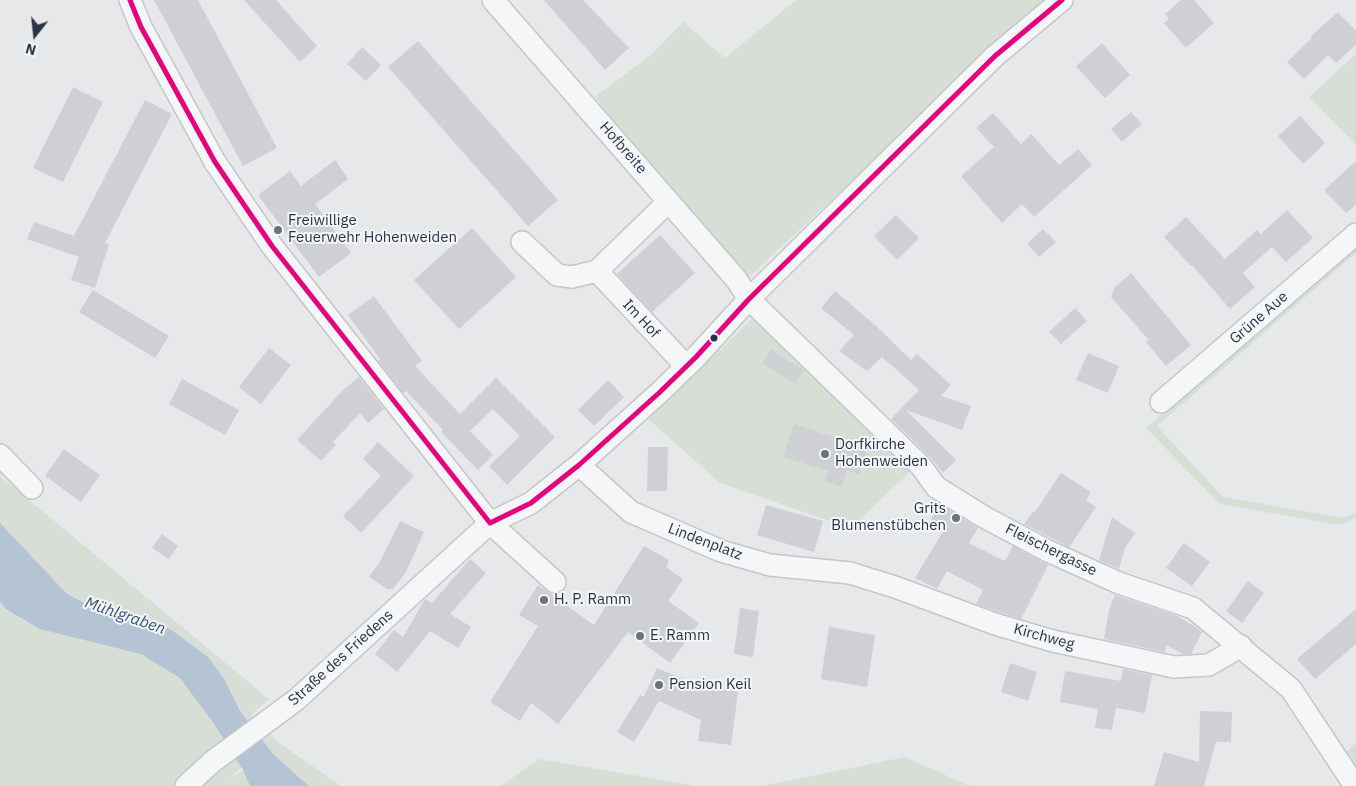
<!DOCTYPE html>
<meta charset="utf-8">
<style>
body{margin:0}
#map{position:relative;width:1356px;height:786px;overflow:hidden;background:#e6e8ea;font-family:"IBM Plex Sans",sans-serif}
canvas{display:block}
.north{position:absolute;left:10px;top:10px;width:50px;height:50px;-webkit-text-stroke:4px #f4f6f9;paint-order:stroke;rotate:196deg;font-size:14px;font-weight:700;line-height:20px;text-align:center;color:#2b3445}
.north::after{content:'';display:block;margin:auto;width:18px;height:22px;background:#2b3445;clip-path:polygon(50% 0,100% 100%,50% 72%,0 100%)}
</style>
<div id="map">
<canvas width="1356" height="786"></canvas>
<div class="north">N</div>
</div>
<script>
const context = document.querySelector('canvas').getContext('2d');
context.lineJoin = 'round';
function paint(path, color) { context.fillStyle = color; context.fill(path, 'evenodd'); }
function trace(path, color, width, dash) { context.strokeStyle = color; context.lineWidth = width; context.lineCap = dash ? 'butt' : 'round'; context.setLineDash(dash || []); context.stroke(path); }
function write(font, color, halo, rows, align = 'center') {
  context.font = font + ' "IBM Plex Sans",sans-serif'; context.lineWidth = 4; context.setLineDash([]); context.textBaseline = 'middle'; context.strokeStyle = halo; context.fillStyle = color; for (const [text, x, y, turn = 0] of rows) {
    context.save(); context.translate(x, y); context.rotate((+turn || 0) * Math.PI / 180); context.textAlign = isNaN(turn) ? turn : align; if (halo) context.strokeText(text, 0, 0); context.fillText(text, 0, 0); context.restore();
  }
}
paint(new Path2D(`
 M796 0H1050L996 46 747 279 627 139 595 97 651 55 683 22 725 58Z
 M1356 54V145L1309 97Z
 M1356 245V253L1157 426 1223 497 1343 518 1356 513V518L1340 525 1220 504 1146 428Z
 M757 314 910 472 850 528 720 483 648 419Z
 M0 476 269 699 250 716 275 740 341 786H309L273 754 267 747 225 782 243 770 250 786H0Z
 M1356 743V779L1346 752Z
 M905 757 970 786H762Z
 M539 759 697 786H501Z`), '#d6ded6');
paint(new Path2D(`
 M0 523 66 593 95 609 170 629 208 657 224 679 240 711 273 754 309 786H250L243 770 215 725 180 678 141 654 40 629 6 609 0 602Z`), '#b4c4d5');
paint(new Path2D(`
 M154 0H198L277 148 243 166Z
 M244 0H276L317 46 300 62Z
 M544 0H583L629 48 605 70Z
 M1181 0H1194L1214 23 1186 48 1164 23 1169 19 1165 14Z
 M1338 12 1356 31V45L1336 63 1328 55 1304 79 1287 62 1312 38 1311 36Z
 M418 41 558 200 528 226 388 67Z
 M1102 43 1130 75 1105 98 1076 66Z
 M362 47 381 65 366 81 347 64Z
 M73 87 103 102 63 182 33 168Z
 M145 100 172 114 105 243 109 244 95 288 71 280 79 257 27 239 34 222 74 236Z
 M1131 112 1142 124 1122 142 1111 129Z
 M993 113 1021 144 1031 134 1059 165 1078 149 1092 165 1034 217 1022 204 1002 223 961 176 994 147 976 128Z
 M1300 116 1325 143 1303 164 1278 136Z
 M335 160 348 179 315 204 351 253 319 277 258 195 290 171 301 186Z
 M1356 161V205L1346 213 1324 190Z
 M1287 210 1313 238 1286 262 1272 247 1243 273 1255 287 1230 309 1192 265 1191 266 1164 237 1186 217 1225 259 1257 230 1261 234Z
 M896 215 919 238 897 260 874 236Z
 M472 228 516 277 459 329 414 280Z
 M1043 229 1056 242 1039 257 1027 244Z
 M660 235 695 273 652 312 617 274Z
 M1131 273 1191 345 1166 366 1146 342 1149 340 1111 297 1115 287Z
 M93 290 169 336 155 358 79 312Z
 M835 291 875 325 911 360 917 354 951 385 941 396 971 406 962 430 906 410 956 460 943 473 930 457 891 419 919 390 882 357 867 371 839 351 854 335 821 308Z
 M374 296 422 361 415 366 460 414 496 378 555 437 507 485 489 466 520 436 493 409 470 431 493 455 478 470 441 432 443 430 406 391 403 393 378 361 380 359 348 315Z
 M1075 308 1087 321 1061 344 1049 332Z
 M269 348 291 365 261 404 239 387Z
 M771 350 804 370 795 384 762 363Z
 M1088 353 1119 366 1108 393 1076 380Z
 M359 377 384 409 368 423 360 413 333 442 336 445 321 461 297 440 344 389Z
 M182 379 239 410 225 435 169 404Z
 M608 380 624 397 594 426 578 410Z
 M794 424 843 440 842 444 866 452 859 474 847 470 842 487 825 481 828 471 783 457Z
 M378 442 414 476 361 533 343 516 381 476 363 459Z
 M648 447H668L667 491H647Z
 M64 449 100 475 81 502 45 476Z
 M1061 473 1091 492 1086 500 1096 507 1069 547 1024 524 1034 511 1035 512Z
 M940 504 978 528 969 543 1005 561 1013 546 1048 565 1021 619 976 604 983 590 947 571 937 589 915 578 945 528 931 519Z
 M766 505 823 521 814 552 757 535Z
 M1112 517 1135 533 1125 548 1119 569 1099 560Z
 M400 521 424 532 406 572 393 589H387L369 577 381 560Z
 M162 534 178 546 169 559 152 548Z
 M1184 543 1210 562 1192 586 1166 568Z
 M644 546 669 560 666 567 683 579 668 601 699 623 670 663 628 632 558 724 531 703 520 721 490 702 538 626 519 615 538 585 594 625Z
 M470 559 486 573 450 614 471 627 458 648 430 631 397 672 375 654 394 630 403 637 425 599 432 603Z
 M1248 581 1264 593 1242 623 1226 611Z
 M1115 595 1175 615 1193 625 1202 632 1191 654H1183L1166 645 1165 652 1104 639 1109 610Z
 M740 608 759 611 753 657 734 654Z
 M1356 609V644L1315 679 1297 659Z
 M829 627 875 635 867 687 821 679Z
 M1010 663 1037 672 1028 701 1001 692Z
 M657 668 699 686 738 692 731 745 698 741 701 720 659 701 634 742 617 732 640 695 644 697Z
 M1123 669 1152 675 1145 713 1116 708 1112 730 1095 728 1098 709 1060 702 1065 671 1121 681Z
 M1200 711 1232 712 1231 742H1216L1204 786H1154L1164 752 1199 762Z`), '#ced0d3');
const minor = new Path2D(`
 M130 0 141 27 215 162 272 246 490 523 555 582
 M493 0 736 279 749 299 921 466 936 487 984 517 1048 551 1119 583 1193 608 1291 689 1355 786
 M522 242 557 275 572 277 597 271 668 202
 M597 271 686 366
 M1161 402 1356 234
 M0 455 32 488
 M579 465 631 512 721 551 770 565 850 573 895 587 995 624 1053 641 1174 667 1209 665 1241 646
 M186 786 212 762 296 700 490 523 531 503 579 465 660 392 696 357 749 299 995 56 1062 0`);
trace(minor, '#c4c6c8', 24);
trace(minor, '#f5f6f7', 21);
trace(new Path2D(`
 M130 0 141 27 215 162 272 246 490 523
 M490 523 531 503 579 465 660 392 696 357 749 299 995 56 1062 0`), '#e5007d', 5);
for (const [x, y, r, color] of [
 [278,230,5,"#6c737f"],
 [714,338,4.5,"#2b3445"],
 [825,454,5,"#6c737f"],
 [956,518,5,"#6c737f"],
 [544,600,5,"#6c737f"],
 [640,636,5,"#6c737f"],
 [659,685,5,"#6c737f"]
]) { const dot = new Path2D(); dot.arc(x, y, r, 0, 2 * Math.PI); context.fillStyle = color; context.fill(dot); trace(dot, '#f4f6f9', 2); }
write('15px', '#2b3445', '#f4f6f9', [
 ["Hofbreite",623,148,49],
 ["Grüne Aue",1259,318,-41],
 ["Im Hof",641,319,47],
 ["Lindenplatz",705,542,21],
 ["Fleischergasse",1051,550,26],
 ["Kirchweg",1044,637,15],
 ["Straße des Friedens",341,658,-42]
]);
write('15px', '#2b3445', '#f4f6f9', [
 ["Freiwillige",288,221],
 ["Feuerwehr Hohenweiden",288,238],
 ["Dorfkirche",835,445],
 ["Hohenweiden",835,462],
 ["Grits",946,509,"right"],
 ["Blumenstübchen",946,526,"right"],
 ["H. P. Ramm",554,600],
 ["E. Ramm",650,636],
 ["Pension Keil",669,685]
], 'left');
write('italic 16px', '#34527a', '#f4f6f9', [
 ["Mühlgraben",125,616,19]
]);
</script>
